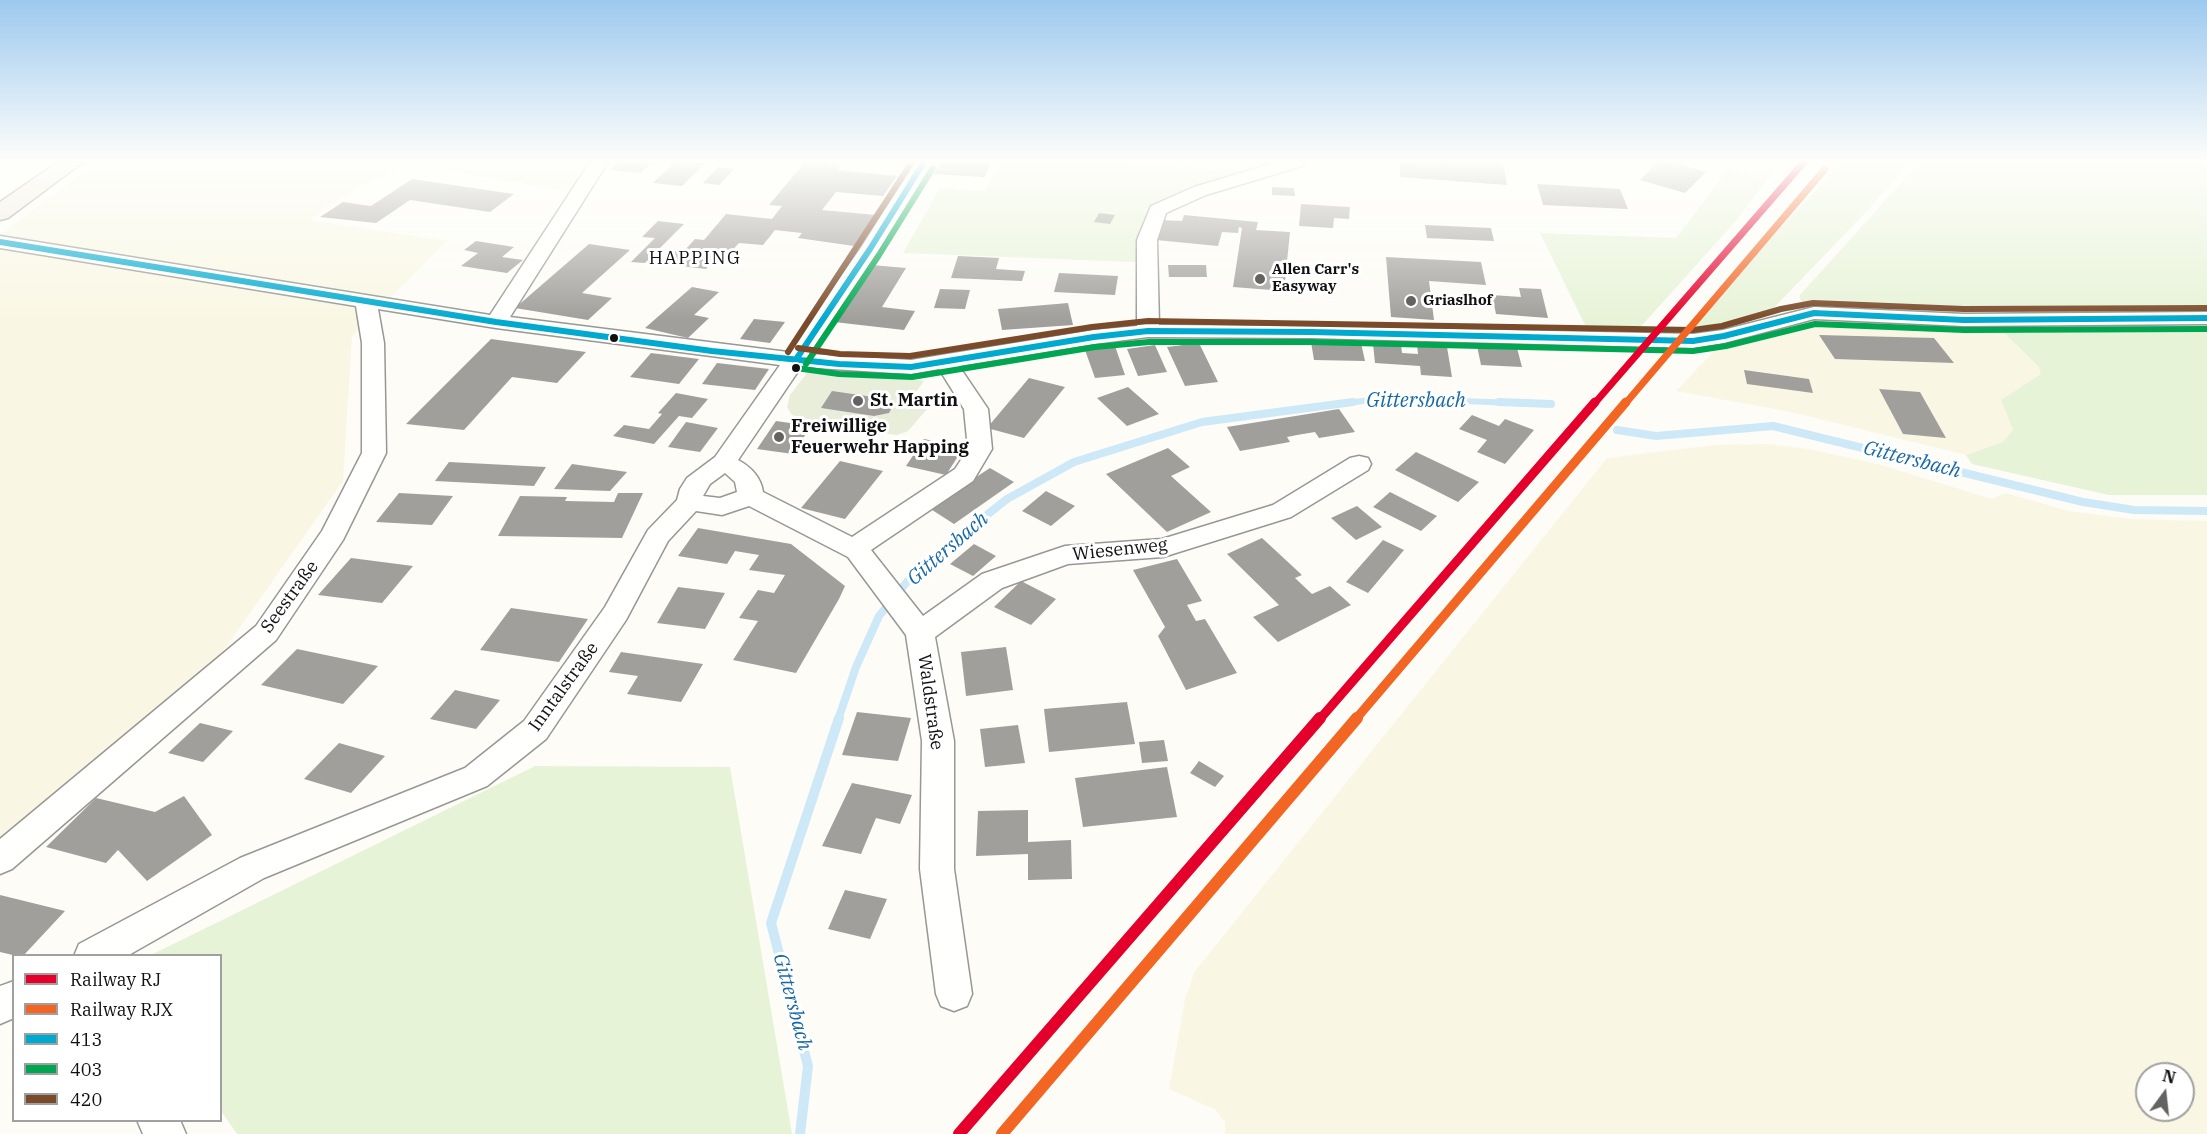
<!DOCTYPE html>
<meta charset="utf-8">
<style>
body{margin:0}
#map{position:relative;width:2207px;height:1134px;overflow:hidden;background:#fdfcf7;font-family:"IBM Plex Serif",serif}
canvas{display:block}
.legend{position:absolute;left:12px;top:954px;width:210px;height:168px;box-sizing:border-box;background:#fff;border:2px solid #a0a0a0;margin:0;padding:8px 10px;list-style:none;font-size:18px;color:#111}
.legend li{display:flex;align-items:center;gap:12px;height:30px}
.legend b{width:30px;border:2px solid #a0a0a0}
.north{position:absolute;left:2135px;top:1062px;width:60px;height:60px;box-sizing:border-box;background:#fff;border:2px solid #a0a0a0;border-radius:50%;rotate:15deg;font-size:16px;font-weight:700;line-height:24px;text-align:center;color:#111}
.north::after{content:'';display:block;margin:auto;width:21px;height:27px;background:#646362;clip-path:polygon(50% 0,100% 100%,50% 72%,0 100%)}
</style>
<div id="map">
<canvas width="2207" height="1134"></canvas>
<ul class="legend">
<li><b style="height:8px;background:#e4002b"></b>Railway RJ</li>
<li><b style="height:8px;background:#f26522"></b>Railway RJX</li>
<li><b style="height:8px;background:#00a9ce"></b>413</li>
<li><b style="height:8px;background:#00a651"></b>403</li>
<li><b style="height:8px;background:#7a4b2a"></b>420</li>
</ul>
<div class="north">N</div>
</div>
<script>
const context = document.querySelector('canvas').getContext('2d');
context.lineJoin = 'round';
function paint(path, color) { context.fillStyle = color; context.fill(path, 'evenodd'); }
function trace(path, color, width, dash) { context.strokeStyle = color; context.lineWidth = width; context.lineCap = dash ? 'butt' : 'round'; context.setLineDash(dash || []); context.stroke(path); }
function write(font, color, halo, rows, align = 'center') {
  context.font = font + ' "IBM Plex Serif",serif'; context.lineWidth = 6; context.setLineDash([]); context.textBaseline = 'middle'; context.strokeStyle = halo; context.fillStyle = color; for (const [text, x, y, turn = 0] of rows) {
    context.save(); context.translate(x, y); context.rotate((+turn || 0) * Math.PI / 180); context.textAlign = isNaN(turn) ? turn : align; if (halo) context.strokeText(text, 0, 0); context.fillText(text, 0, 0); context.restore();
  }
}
paint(new Path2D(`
 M97 162H596L574 193 407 163 345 195 309 220 447 241 352 336 343 481 221 654 0 842V235Z
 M1101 162H1288L1256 171Z
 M1691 162H1782L1768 179Z
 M1812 318 1996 325 2039 367 2042 374 2001 400 2013 430 2003 442 1966 455 1791 412 1676 391 1717 348 1748 339 1785 323Z
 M1767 444 1809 449 1878 464 1992 499 2005 493 2069 511 2131 519 2207 521V1134H1225V1122L1216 1110 1169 1089 1185 999 1195 971 1607 458 1714 445ZM2147 1074H2183V1110H2147Z`), '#f9f7e4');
paint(new Path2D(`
 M1001 162H1092L1256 171 1152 210 1135 262 903 253 940 188 985 191Z
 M1843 162H1909L1868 210 1766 316 1706 334 1678 335Z
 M1920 162H2207V314L2028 317 1815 309 1802 302 1799 296Z
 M1727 170 1768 179 1735 222 1635 333 1588 331 1540 233 1676 238Z
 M2207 323V495H2109L1972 464 1966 455 2003 442 2013 430 2001 400 2041 374 2039 367 1996 325Z
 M535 766 730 767 792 1134H237L221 1111 220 956 151 955Z`), '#e7f3d7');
paint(new Path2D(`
 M827 369 854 370 924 381 914 395 934 401 908 431 897 435 826 425 792 415 787 407 790 395 807 373Z`), '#e9eedb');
trace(new Path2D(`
 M1341 404 1384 398 1541 404`), '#cde8f7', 6);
trace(new Path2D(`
 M1499 402 1551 404
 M1617 430 1656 436 1773 426 2083 502 2134 510 2207 511
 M838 720 856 667 879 616 916 571 1007 499 1074 462 1202 422 1353 402`), '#cde8f7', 8);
trace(new Path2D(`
 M800 1134 808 1066 771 923 839 718`), '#cde8f7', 10);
paint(new Path2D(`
 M619 162H653L640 173 610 170Z
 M675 162 705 163 682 186 653 183Z
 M805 162 840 165 837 170 897 176 883 196 836 192 822 210 876 215 854 246 798 238 802 233 775 230 763 245 739 243 727 256 717 255 706 269 664 264 676 251H684L695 239 704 240 726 214 772 219 782 206 769 205Z
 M941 162H984L991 163 984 177 934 174Z
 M1400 162 1503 163 1507 185 1400 177Z
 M1658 162H1673L1706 172 1685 193 1640 180Z
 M718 167 734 169 719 185 703 183Z
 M412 179 514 194 490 212 410 200 376 223 320 217 343 202 371 206Z
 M1537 184 1620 189 1628 209 1543 205Z
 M1272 187 1294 188 1295 196 1272 195Z
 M1301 204 1350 207 1349 219 1334 218 1333 228 1299 226Z
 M1099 213 1115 215 1110 224 1094 222Z
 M1184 215 1258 222 1256 230 1290 232 1284 291 1233 287 1242 228 1239 227 1238 233 1222 232 1218 246 1156 240 1162 220 1182 221Z
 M658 221 684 224 645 263 631 262 655 238 642 237Z
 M1425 225 1491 228 1494 241 1427 238Z
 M476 241 514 247 502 257 523 260 507 273 461 266 478 253 464 250Z
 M589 244 630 250 582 293 612 298 588 320 515 308Z
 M958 256 999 258 996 269 1025 271 1022 281 951 278Z
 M1386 257 1481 262 1486 285 1429 281 1434 320 1391 317Z
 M872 265 906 268 882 307 915 311 904 330 834 322Z
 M1168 265H1206L1207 277H1169Z
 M1059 273 1118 276 1115 295 1054 292Z
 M692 287 719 292 694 315 709 318 688 338 645 328Z
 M1519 288 1541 289 1548 318 1496 314 1492 295 1521 297Z
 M940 289 970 290 965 309 934 308Z
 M1068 303 1073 325 1002 330 998 309Z
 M754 319 785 322 770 343 740 339Z
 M1819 335 1934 338 1954 363 1835 359Z
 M491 339 586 352 557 383 512 377 464 430 406 424Z
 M1311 342 1361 343 1365 361 1314 360Z
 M1199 343 1218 382 1185 386 1167 347Z
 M1373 344 1401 345 1402 353 1418 354 1417 345 1447 347 1452 377 1421 375 1420 366 1375 363Z
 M1155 345 1167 372 1138 376 1127 349Z
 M1115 346 1125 375 1095 378 1085 350Z
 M1477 346 1517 348 1522 367 1481 365Z
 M651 353 699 359 679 384 630 377Z
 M717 363 769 369 755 390 702 384Z
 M1744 370 1809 379 1813 393 1747 384Z
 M1029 378 1065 387 1024 438 987 428Z
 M1128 387 1159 414 1127 426 1097 398Z
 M1879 389 1920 392 1946 438 1903 434Z
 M832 391 887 399 894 404 889 413 874 416 821 408Z
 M676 393 708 399 692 418 679 416 654 444 613 436 624 425 649 429 662 414 658 413Z
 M1339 409 1355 432 1319 438 1315 432 1297 435 1287 437 1290 442 1240 451 1227 427Z
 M1472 415 1499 426 1505 419 1534 430 1505 464 1477 452 1487 440 1459 429Z
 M776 421 811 426 793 454 757 449Z
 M686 422 718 428 700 452 668 447Z
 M924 439 964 447 946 475 906 466Z
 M1168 448 1190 467 1171 476 1211 512 1167 532 1106 474Z
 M1416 452 1479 482 1458 502 1395 470Z
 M840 461 883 471 845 519 801 508Z
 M449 462 546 467 534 486 435 481Z
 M572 464 627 472 610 491 554 489Z
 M990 468 1014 482 954 524 929 508Z
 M1046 491 1075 506 1051 526 1022 511Z
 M1390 492 1437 516 1421 531 1373 507Z
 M399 493 453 496 432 525 376 522Z
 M618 493H643L622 538 498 536 520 496 567 497 565 501 614 502Z
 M1357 506 1382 527 1356 540 1331 518Z
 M698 528 791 544 845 586 839 599 796 673 733 660 758 621 739 618 758 590 774 593 785 575 749 570 759 555 735 551 727 564 678 556Z
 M1262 538 1302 575 1295 578 1312 594 1330 586 1351 605 1278 642 1253 617 1279 605 1227 554Z
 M1383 540 1404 550 1368 593 1346 582Z
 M974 544 996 556 973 576 950 564Z
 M351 558 413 566 382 603 318 595Z
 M1177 559 1202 601 1187 605 1196 621 1205 619 1237 673 1186 690 1158 636 1165 627 1133 570Z
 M1021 581 1056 599 1031 625 994 607Z
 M678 587 725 593 705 629 657 623Z
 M511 608 588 619 559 662 480 650Z
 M1006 647 1013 690 966 696 961 652Z
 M297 649 378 666 343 704 261 685Z
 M621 652 703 664 681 702 627 694 638 676 609 672Z
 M455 690 500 700 476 729 430 719Z
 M1127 702 1135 744 1049 752 1044 709Z
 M857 712 911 718 898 761 842 755Z
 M200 723 233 731 203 762 168 753Z
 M1018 725 1025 763 985 767 980 729Z
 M1164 740 1168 761 1142 763 1139 742Z
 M339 743 385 756 351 793 304 779Z
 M1199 761 1224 776 1215 787 1190 773Z
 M1167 767 1177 817 1083 827 1075 778Z
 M852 783 912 795 900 824 876 818 861 854 822 846Z
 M184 796 212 835 147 881 118 850 106 863 46 847 96 798 155 812Z
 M1028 810V842L1071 840 1072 879 1028 880V854L976 856 978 811Z
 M845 890 887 899 870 939 828 929Z
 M0 895 65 911 23 956H17L0 952Z`), '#a19f9c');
const street = new Path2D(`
 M590 162H608L510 317 788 352 860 249 915 162H933L880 249 809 354 911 360 1094 330 1137 326V240L1151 206 1194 187 1277 162H1305L1302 166 1206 195 1166 213 1157 240 1159 325 1311 326 1693 334 1723 330 1814 307 1964 314 2207 312V324L1964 326 1814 319 1724 343 1693 348 1311 338 1148 337 1094 344 959 366 988 409 992 449 973 481 871 550 923 616 982 574 1056 549 1065 546 1162 539 1273 505 1350 458 1359 456 1368 458 1371 464 1368 470 1291 517 1163 557 1068 564 1002 588 935 637 954 741V869L972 994 967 1006 954 1011 941 1006 936 994 920 869 922 741 906 635 848 557 749 506 722 515 696 511 668 541 626 620 546 739 487 786 264 878 127 956H74L79 944 240 858 465 768 524 721 605 607 648 530 677 500 680 489 687 478 715 457 780 365 496 328 378 309 384 343 386 453 343 540 276 640 12 869 0 874V839L256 626 322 531 362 453V343L356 306 0 248V236L490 315ZM801 367 911 374 939 369 964 409 968 449 955 469 852 537 763 492C761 477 751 467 738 460ZM725 473 735 482 737 492 720 498 703 496 710 484Z
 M14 981V1018L0 1024V986Z
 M137 1120H180L186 1134H143Z`);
const primary = new Path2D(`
 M58 162H83L8 218 0 220V202Z`);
trace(street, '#979795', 3);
trace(primary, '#858482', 3);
paint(street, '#fffffe');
paint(primary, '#ede9dc');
trace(new Path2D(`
 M0 242 496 322 712 351 839 364 911 367 1094 337 1148 331 1311 332 1693 341 1724 336 1814 313 1964 320 2207 318
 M797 358 870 249 924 162`), '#00a9ce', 6);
trace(new Path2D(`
 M806 364 879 255 933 168
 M796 368 839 374 912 377 1095 347 1149 342H1311L1693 351 1726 346 1815 324 1964 330 2207 329`), '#00a651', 6);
trace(new Path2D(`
 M798 348 840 354 910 356 1092 327 1148 321 1693 330 1722 326 1781 309 1813 303 1964 309 2207 308
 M788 352 912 162`), '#7a4b2a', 6);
trace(new Path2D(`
 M1594 404 1804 162`), '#e4002b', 7);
trace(new Path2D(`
 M1319 720 1595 402`), '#e4002b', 9);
trace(new Path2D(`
 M959 1134 1320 718`), '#e4002b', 12);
trace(new Path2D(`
 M1625 404 1825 169`), '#f26522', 7);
trace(new Path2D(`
 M1355 720 1626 402`), '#f26522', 9);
trace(new Path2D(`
 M1002 1134 1357 718`), '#f26522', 12);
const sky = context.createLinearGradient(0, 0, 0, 321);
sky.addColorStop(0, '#9dc9ee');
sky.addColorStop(0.5, '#fefefb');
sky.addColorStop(1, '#fefefb00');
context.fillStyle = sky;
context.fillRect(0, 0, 2207, 321);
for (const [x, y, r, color] of [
 [1260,279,6,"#646362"],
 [1411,301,6,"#646362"],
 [614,338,5,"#111"],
 [796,368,5,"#111"],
 [858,401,6,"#646362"],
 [779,437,6,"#646362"]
]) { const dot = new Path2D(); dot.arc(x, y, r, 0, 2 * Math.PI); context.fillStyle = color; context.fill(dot); trace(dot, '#fff', 2); }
write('bold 15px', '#111', '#fff', [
 ["Allen Carr's",1272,270],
 ["Easyway",1272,287],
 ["Griaslhof",1423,301]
], 'left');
context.letterSpacing = '1.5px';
write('18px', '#111', '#fff', [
 ["HAPPING",695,259]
]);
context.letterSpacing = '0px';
write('bold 18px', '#111', '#fff', [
 ["St. Martin",870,401],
 ["Freiwillige",791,427],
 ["Feuerwehr Happing",791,448]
], 'left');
write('18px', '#111', '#fff', [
 ["Wiesenweg",1120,550,-6],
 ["Seestraße",290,597,-54],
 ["Inntalstraße",564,687,-54],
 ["Waldstraße",930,702,82]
]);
write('italic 20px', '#1768a6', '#fff', [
 ["Gittersbach",1416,401],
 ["Gittersbach",1912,460,14],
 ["Gittersbach",948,549,-41],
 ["Gittersbach",792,1002,75]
]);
</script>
